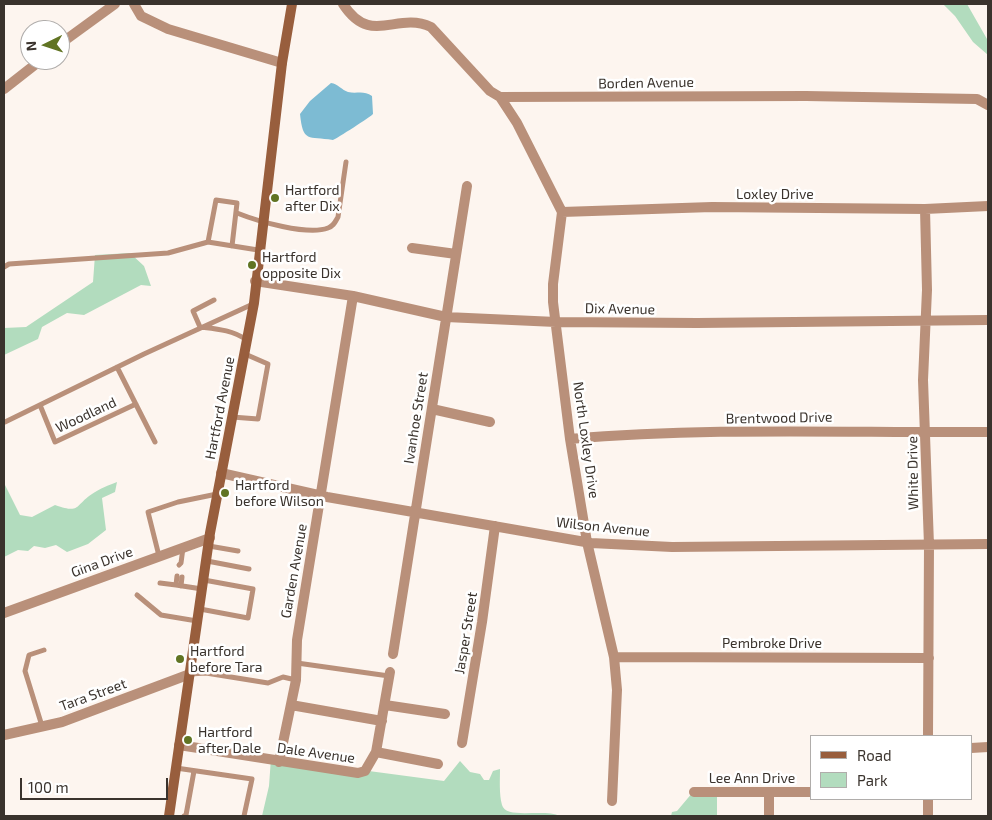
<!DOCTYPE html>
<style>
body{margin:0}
#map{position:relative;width:992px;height:820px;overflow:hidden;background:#fdf5ef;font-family:"Exo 2",sans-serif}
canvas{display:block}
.frame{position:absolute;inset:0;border:5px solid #3a332d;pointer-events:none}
.legend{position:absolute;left:810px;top:735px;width:162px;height:65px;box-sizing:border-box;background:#fff;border:1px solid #b0adab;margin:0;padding:6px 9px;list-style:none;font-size:15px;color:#3a332d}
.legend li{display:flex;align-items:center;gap:10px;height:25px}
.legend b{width:25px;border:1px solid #b0adab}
.north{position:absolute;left:20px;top:20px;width:50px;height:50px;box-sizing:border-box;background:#fff;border:1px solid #b0adab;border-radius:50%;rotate:266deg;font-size:14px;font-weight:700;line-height:20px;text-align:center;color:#3a332d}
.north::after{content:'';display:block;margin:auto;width:18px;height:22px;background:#617423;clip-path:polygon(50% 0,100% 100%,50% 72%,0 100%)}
.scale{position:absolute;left:20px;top:778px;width:148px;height:22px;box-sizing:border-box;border:2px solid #3a332d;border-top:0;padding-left:6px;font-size:15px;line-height:18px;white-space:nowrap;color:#3a332d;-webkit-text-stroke:4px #fff;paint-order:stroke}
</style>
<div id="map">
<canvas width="992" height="820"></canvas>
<div class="frame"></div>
<ul class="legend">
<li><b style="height:6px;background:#985e3d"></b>Road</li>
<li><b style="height:14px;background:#b2dcbe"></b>Park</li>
</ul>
<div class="north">N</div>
<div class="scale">100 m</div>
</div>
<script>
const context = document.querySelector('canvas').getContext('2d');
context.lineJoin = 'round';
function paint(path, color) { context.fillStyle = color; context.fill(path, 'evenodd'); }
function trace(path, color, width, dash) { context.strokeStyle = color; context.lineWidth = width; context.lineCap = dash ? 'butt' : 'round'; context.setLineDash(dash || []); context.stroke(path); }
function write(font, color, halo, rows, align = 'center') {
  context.font = font + ' "Exo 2",sans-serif'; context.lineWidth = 5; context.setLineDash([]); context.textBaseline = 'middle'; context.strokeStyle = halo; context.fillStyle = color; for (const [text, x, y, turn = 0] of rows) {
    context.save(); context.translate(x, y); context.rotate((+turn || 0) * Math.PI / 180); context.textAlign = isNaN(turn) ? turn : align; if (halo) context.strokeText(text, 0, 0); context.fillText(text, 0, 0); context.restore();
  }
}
paint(new Path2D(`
 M943 4H967L987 39 988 55 973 42 955 16Z
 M130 253 144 266 151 286 141 285 84 315 67 313 42 327 38 339 4 355V328L26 327 93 282 95 255Z
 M117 482 115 492 102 498 106 530 88 544 67 552 56 545 45 548 34 546 28 551 18 550 4 557V483L20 515 32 517 55 505C81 514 74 506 92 494 99 489 109 485 117 482Z
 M271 758 444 781 460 761 470 772 480 774 484 780H489L493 771 500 769C500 780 499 794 502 805 506 820 544 808 560 816H262L269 786Z
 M693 792 717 793V816H671L672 812 677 811Z`), '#b2dcbe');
paint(new Path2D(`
 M331 83C338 84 342 90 348 92 357 94 364 90 372 96L373 114C372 116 336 139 333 140 308 136 303 143 300 114L310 101Z`), '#7dbbd3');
trace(new Path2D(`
 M237 213C257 221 308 236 328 228 334 226 335 222 338 217L346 162
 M208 242 216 200 237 203 232 246
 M4 267 9 264 168 253 208 242 258 250
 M200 327 193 311 214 300
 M201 327C218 329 232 330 247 340
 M117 367 155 442
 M40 405 55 442 136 404
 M232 417 258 419 268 364 245 354
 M5 422 144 354 253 304
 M209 546 238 551
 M159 556 148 512 178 502 217 494
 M207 561 249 569
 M179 565 181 563 183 548
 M177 576 176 585 202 589
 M160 583 176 585
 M181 586 182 577
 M137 595 161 615 197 621
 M200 609 248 618 253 589 204 580
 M297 663 389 676
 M190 674 206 673 268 683 283 677 296 680
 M42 726 25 671 29 655 44 650
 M176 768 252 779 244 816
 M184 816 186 815 194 771`), '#b9907a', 5);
trace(new Path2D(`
 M134 4 141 16 168 29 282 63
 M343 4C371 47 396 11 431 27L490 91 500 97 806 96 977 99 988 105
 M60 44 115 4
 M4 89 41 60
 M500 97 517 123 562 212 553 284V302L570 439 587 542 614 657 617 690 612 801
 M925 209 927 290 923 380 929 545 928 736
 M562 212 712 207 925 209 988 206
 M412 248 456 254
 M255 281 353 296 446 317 556 322 697 323 988 320
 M432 409 490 422
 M570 439C709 427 849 433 988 432
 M221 473 327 497 591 543 672 547 988 544
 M4 613 210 538
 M393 654 467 186
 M614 657 929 658
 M291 705 382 721
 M385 705 445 714
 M4 735 62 722 190 674
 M462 743 482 622 495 526
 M179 745 358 773 365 771 376 752 438 764
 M971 748 988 747
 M376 752 390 672
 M279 762 296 680 297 640 353 296
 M694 792H811
 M769 793V816
 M928 799V816`), '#b9907a', 10);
trace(new Path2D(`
 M169 816 210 533 254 303 282 63 292 4`), '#985e3d', 10);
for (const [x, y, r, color] of [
 [275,198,5,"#617423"],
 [252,265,5,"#617423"],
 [225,493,5,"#617423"],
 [180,659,5,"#617423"],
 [188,740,5,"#617423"]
]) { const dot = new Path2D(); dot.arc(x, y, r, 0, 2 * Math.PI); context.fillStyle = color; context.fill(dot); trace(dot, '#fff', 2); }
write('14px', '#3a332d', '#fff', [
 ["Borden Avenue",646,83,-1],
 ["Loxley Drive",775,194],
 ["Dix Avenue",620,309,1],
 ["Hartford Avenue",220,408,-79],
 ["Woodland",86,415,-25],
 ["Ivanhoe Street",416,418,-81],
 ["Brentwood Drive",779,418,-1],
 ["North Loxley Drive",586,440,82],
 ["White Drive",913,473,-91],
 ["Wilson Avenue",603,527,6],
 ["Gina Drive",102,562,-20],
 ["Garden Avenue",294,571,-80],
 ["Jasper Street",466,633,-81],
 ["Pembroke Drive",772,643],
 ["Tara Street",93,695,-20],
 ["Dale Avenue",316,753,8],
 ["Lee Ann Drive",752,778]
]);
write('14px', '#3a332d', '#fff', [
 ["Hartford",285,190],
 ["after Dix",285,206],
 ["Hartford",262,257],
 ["opposite Dix",262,273],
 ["Hartford",235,485],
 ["before Wilson",235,501],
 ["Hartford",190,651],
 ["before Tara",190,667],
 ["Hartford",198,732],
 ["after Dale",198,748]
], 'left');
</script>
